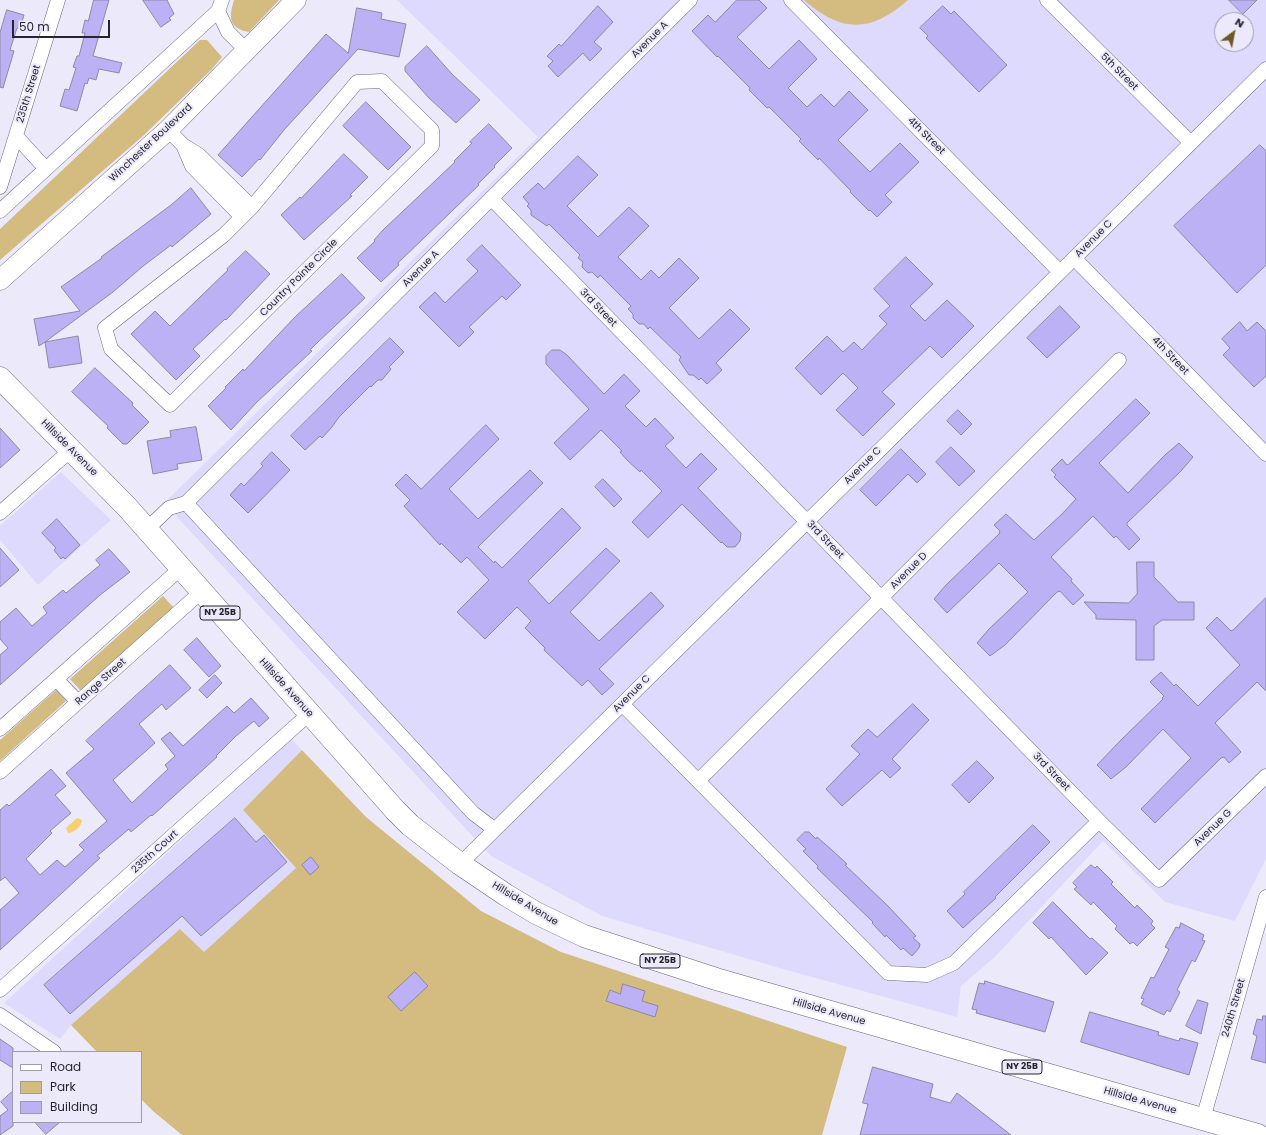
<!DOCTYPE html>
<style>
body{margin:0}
#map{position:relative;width:1266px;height:1135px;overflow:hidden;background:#eceafa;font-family:Poppins,sans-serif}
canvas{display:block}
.legend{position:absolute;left:12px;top:1051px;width:130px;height:72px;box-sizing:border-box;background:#eceafa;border:1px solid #9d9ba9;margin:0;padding:5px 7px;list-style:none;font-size:12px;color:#26252f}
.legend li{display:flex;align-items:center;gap:8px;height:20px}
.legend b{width:20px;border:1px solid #9d9ba9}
.north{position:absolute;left:1214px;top:12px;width:40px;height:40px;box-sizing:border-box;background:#eceafa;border:1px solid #9d9ba9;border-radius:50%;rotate:32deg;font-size:11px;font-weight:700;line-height:16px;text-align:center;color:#26252f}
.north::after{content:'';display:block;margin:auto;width:14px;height:18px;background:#6c5927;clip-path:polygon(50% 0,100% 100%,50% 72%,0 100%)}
.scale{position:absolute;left:12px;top:20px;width:98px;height:18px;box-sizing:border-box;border:2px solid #26252f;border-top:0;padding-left:5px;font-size:12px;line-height:14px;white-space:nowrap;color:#26252f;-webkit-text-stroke:3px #eceafa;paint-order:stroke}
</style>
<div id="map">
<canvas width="1266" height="1135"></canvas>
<ul class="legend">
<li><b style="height:5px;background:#fff"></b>Road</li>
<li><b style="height:11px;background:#d4bb7f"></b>Park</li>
<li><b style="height:11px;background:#bbb1f4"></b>Building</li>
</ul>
<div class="north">N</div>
<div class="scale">50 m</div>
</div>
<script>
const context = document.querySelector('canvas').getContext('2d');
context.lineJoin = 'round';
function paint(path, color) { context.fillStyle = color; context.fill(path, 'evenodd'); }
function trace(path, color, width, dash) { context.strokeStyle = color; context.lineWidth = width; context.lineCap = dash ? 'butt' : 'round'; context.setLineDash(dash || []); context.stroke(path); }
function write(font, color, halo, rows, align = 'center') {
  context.font = font + ' Poppins,sans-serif'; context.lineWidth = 4; context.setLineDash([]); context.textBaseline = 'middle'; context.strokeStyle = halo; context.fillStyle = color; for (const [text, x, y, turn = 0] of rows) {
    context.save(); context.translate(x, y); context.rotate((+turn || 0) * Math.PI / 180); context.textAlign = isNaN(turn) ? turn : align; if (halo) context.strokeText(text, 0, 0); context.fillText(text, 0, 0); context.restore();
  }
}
paint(new Path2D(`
 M397 0H1266V859L1235 921 1165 902 1103 841 995 957 961 986 957 1017 783 969 602 916 491 856 164 503 538 137ZM1222 20H1246V44H1222Z
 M61 472 111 520 38 585 0 540V526Z
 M291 739 302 750 243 810 296 868 204 953 181 929 71 1025 60 1039 4 1003Z`), '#dedafd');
paint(new Path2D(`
 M234 0H279L249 32C228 28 229 17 234 0Z
 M804 0H908C871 33 841 33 804 0Z
 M200 40H207L222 57 212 69 144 135 0 260V229Z
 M163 596 174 608 81 691 70 679Z
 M56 690 66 701 0 761V740Z
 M302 750 366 817 481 911 561 952 847 1047 822 1135H182L153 1111 141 1099V1052H97L71 1025 180 929 204 952 296 868 243 810Z`), '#d4bb7f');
paint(new Path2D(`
 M77 818 82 820C82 826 74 833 68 833L66 828Z`), '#f4cf74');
const building = new Path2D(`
 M94 0H109L93 56 122 63 119 73 99 69 96 80 89 78 87 84 85 83 77 111 60 106 65 89 69 90 76 68 73 67 77 56H79L85 33H82L85 20 88 21Z
 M143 0H167L174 14 169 18 171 20 161 27Z
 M737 0H759L767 8 737 37 769 69 799 40 817 59 788 88 807 107 821 94 834 107 849 91 868 110 838 140 870 172 900 143 919 162 885 195 892 202 877 217 870 210 869 211 850 192 851 191 819 158 818 160 799 141 801 139 769 107 767 108 749 90 750 88 718 56 717 57 692 31 708 15 715 22Z
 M1229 0H1257L1243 14Z
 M598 6 613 22 594 42 602 49 590 61 583 53 558 77 548 66 553 61 547 56 559 44 561 46Z
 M943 6 951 14 954 11 1007 65 979 92 926 38 928 36 920 28Z
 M357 8 382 13 381 19 406 24 399 57 358 49 284 130 260 160 259 159 242 177 218 155 326 34 348 53Z
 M7 10 24 15 21 25 19 28H17L10 50 14 51 3 88 0 87V33Z
 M427 46 452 74 480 100 456 123 428 97 405 71V67Z
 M366 102 411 147 388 170 343 126Z
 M489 124 512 148 494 166 495 167 478 184 479 185 398 263 399 265 381 282 357 258 375 241 374 240 383 230 455 162 454 161 472 143 470 142Z
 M1260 145 1266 151V265L1237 293 1174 226Z
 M344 154 368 177 350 195 352 196 304 240 281 215 300 197 301 198Z
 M578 156 598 175 567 206 598 237 629 207 649 226 618 257 641 280 651 270 659 278 679 258 699 278 669 308 699 339 730 309 750 329 716 363 722 370 707 384 701 378 699 380 693 375H689L679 360 681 357 650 327 648 329 644 324H639L633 318V314L628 309 631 306 600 275 598 278 592 272 588 273 582 267 583 262 578 258 580 255 549 224 547 226 531 215V210L527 206 529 204 523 197 538 183 544 189Z
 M191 188 211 214 172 247 171 245 142 267 113 292 45 342 78 336 82 363 49 368 45 342 39 346 34 319 80 311 61 287 102 258 101 257 171 205Z
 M482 245 521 285 506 300 502 296 469 327 474 332 459 347 419 307 435 292 445 303 478 271 467 260Z
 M246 251 270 274 226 320 225 319 193 349 200 356 176 380 131 334 155 311 170 326 228 270 227 269Z
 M906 257 933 284 910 306 925 321 947 300 974 326 942 358 930 346 882 392 895 404 863 436 836 410 858 388 843 373 821 395 795 368 827 336 843 352 854 342 862 350 887 324 879 316 890 306 874 289Z
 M342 274 365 298 319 341 310 350 312 351 257 402 231 430 208 406 226 388 225 387 243 369 244 371 295 317Z
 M1060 306 1080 327 1047 358 1027 338Z
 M1240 322 1247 331 1257 322 1266 331V376L1254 387 1223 355 1230 348 1222 339Z
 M390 338 404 352 389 367 391 369 382 380H378L371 387 370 386 339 417 332 427 322 438 320 436 305 450 291 436Z
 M552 350H560L567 355 604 394 624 374 640 391 625 406 646 427 655 418 674 438 665 446 686 468 701 453 717 469 698 488 741 533 740 541 735 547H727L722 542 721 543 682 504 648 538 632 522 662 491 641 470 640 472 627 460 620 452 622 451 601 430 570 460 554 443 589 409 546 364V356Z
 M95 368 133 403 132 405 149 422 127 444H123L107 428 108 426 72 392Z
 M1136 399 1150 413 1099 463 1128 493 1165 455 1179 443 1193 457 1181 471 1127 523V525L1140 539 1129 550 1116 536 1114 538 1093 516 1051 557 1072 579 1071 581 1084 595 1073 605 1060 591 1057 592 1005 645 990 656 977 643 989 629 1028 592 999 563 947 613 934 599 946 585 999 534 1000 531 994 525 1006 514 1034 540 1062 514 1076 499 1054 477 1056 475 1051 470 1062 459 1067 465 1069 464Z
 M958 410 972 424 961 435 947 421Z
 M486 425 499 439 449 489 478 519 530 470 543 483 478 547 494 563 495 561 502 568 562 508 581 528 528 581 549 604 606 548 620 561 570 612 599 641 651 592 664 606 599 669 614 684 602 695 588 680 582 686 544 650 545 648 525 628 531 621 517 607 485 639 457 612 489 580 467 557 461 563 441 543 440 545 404 506 410 500 395 485 406 474 421 489Z
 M196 427 202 460 177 464 178 469 153 474 147 441 171 437 170 431Z
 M0 428 20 450 0 468Z
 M951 447 975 471 959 486 936 462Z
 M901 449 926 474 917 483 908 474 876 506 860 490Z
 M272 452 290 470 248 513 230 495 241 483 244 486 263 466 261 464Z
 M603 479 622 499 614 507 595 487Z
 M57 519 80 545 65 559 63 557 61 559 54 550 56 548 42 533Z
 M0 548 19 570 0 587Z
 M109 549 130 572 100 595 0 685V655L8 648 0 639V622L16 608 32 626 47 613 43 607 63 590 66 593 100 565 96 560Z
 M1137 562H1154V577L1178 602H1194V620H1162L1154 626V660H1136V620L1096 619V615L1084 602 1129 603 1137 594Z
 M1266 598V691L1257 682 1215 723 1241 752 1229 763 1224 757 1221 758 1155 823 1141 809 1191 758 1163 729 1126 767 1111 779 1097 765 1121 740 1163 699 1162 698 1164 696 1150 682 1161 672 1174 686 1176 684 1198 706 1212 692 1240 665 1206 628 1217 617 1231 631 1233 630Z
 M197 638 221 666 209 677 184 650Z
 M170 665 191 688 166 710 162 704 139 724 155 743 113 780 132 803 168 769 165 765 175 756 161 739 170 732 183 746 227 706 234 713 251 698 269 718 259 727 254 721 236 736 216 756 217 757 152 816 151 815 131 832 129 829 97 856 100 858 0 950V910L19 893 5 877 0 881V810L7 804 9 806 51 769 66 786 55 795 71 813 50 831 52 833 26 859 40 875 57 860 65 867 84 850 79 845 107 821 66 773 94 749 86 741Z
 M215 675 222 683 207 698 199 690Z
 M913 704 929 720 892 759 901 768 890 778 882 770 842 806 826 789 860 754 851 746 868 729 877 737Z
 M977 761 994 778 969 803 952 785Z
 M235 818 256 842 264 835 287 862 201 936 182 916 70 1014 44 985Z
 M1033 825 1050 842 995 897 996 898 963 928 947 911 965 894 964 892Z
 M805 832H809L816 839 817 837 833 851 847 864 845 865 888 906 916 936 913 938 920 944 919 948 912 956 903 948 901 950 886 935 885 937 872 923 873 922 817 868 818 866 803 851 806 849 797 840Z
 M311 857 319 867 310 875 302 865Z
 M1091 865 1095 868 1097 866 1113 882 1111 884 1135 908 1137 905 1153 921 1151 924 1155 928 1137 946 1133 942 1130 944 1115 929 1117 926 1093 902 1091 905 1074 889 1077 887 1073 883Z
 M1053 902 1090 939 1092 938 1108 953 1086 975 1051 937 1049 939 1033 923Z
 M1181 923 1204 935 1202 940 1205 941 1195 962 1192 960 1177 990 1180 992 1170 1012 1167 1010 1164 1015 1141 1004 1144 999 1141 998 1151 977 1154 978 1169 949 1165 947 1176 927 1179 928Z
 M415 972 428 986 401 1011 388 997Z
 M985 981 1054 1002 1045 1032 976 1013 977 1010 972 1009 979 983 984 984Z
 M623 984 645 991 642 1001 658 1006 655 1017 606 1001 610 990 620 994Z
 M1198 1000 1208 1003 1201 1034 1186 1026Z
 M1090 1012 1159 1032 1158 1035 1179 1041 1180 1038 1198 1043 1189 1075 1081 1042Z
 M1263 1016H1266V1063L1251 1059 1257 1036 1253 1034 1257 1019 1262 1020Z
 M0 1039 13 1048V1068L0 1060Z
 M873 1067 933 1084 930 1097 950 1103 957 1093 1011 1135H860L868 1104 863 1103Z
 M13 1091V1126L0 1135V1116L8 1110 1 1102Z
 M35 1122H60L46 1134Z`);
paint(building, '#bbb1f4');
trace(building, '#8c89a2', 1);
const minor = new Path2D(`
 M222 0 218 11 228 32 247 51
 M791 0 1060 272
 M1047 0 1191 143
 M382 81 432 130V146L170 405 111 349 105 328 224 235 252 207 357 82Z
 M168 130 183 145 199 155 252 207
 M16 136 46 169
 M183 145 192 166 242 217
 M0 187 58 0
 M491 198 1099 821 1159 880 1266 776
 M0 211 218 11
 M1074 258 1266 454
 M186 503 473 813 494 829
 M0 513 72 449
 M147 529 169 508 186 503 690 0
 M56 679 78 702
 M622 704 888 973 927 975 954 963 1099 821
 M0 729 180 569
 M0 772 201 592
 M698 781 1119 360
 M460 864 1266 69
 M0 990 309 714
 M0 1015 54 1052
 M1203 1119 1266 897`);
const secondary = new Path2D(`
 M0 280 168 130 296 0`);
const primary = new Path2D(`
 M0 378 127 507 395 810 410 825 460 864 506 895 536 913 584 936 716 979 1258 1135`);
trace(minor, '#67647b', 15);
trace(secondary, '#67647b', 21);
trace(primary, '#67647b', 23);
trace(minor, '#fff', 14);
trace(secondary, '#fff', 20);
trace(primary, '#fff', 22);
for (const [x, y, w] of [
 [220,613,40],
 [660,961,40],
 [1022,1067,40]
]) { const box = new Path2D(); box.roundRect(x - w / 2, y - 7, w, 14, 3); context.fillStyle = '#eceafa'; context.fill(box); trace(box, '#26252f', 1); }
write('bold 9px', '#26252f', null, [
 ["NY 25B",220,613],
 ["NY 25B",660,961],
 ["NY 25B",1022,1067]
]);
write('10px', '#26252f', '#eceafa', [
 ["Avenue A",650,40,-45],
 ["5th Street",1119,72,45],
 ["235th Street",29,94,-73],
 ["4th Street",926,136,45],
 ["Winchester Boulevard",151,143,-43],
 ["Avenue C",1094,239,-45],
 ["Avenue A",421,269,-45],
 ["Country Pointe Circle",299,278,-45],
 ["3rd Street",598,308,46],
 ["4th Street",1170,356,46],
 ["Hillside Avenue",69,448,45],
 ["Avenue C",863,466,-45],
 ["3rd Street",825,540,46],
 ["Avenue D",909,571,-45],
 ["Range Street",101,682,-42],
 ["Hillside Avenue",286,688,48],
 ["Avenue C",632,694,-45],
 ["3rd Street",1051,772,46],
 ["Avenue G",1213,828,-44],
 ["235th Court",155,852,-42],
 ["Hillside Avenue",525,904,31],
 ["240th Street",1234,1008,-74],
 ["Hillside Avenue",829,1012,16],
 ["Hillside Avenue",1140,1101,16]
]);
</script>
